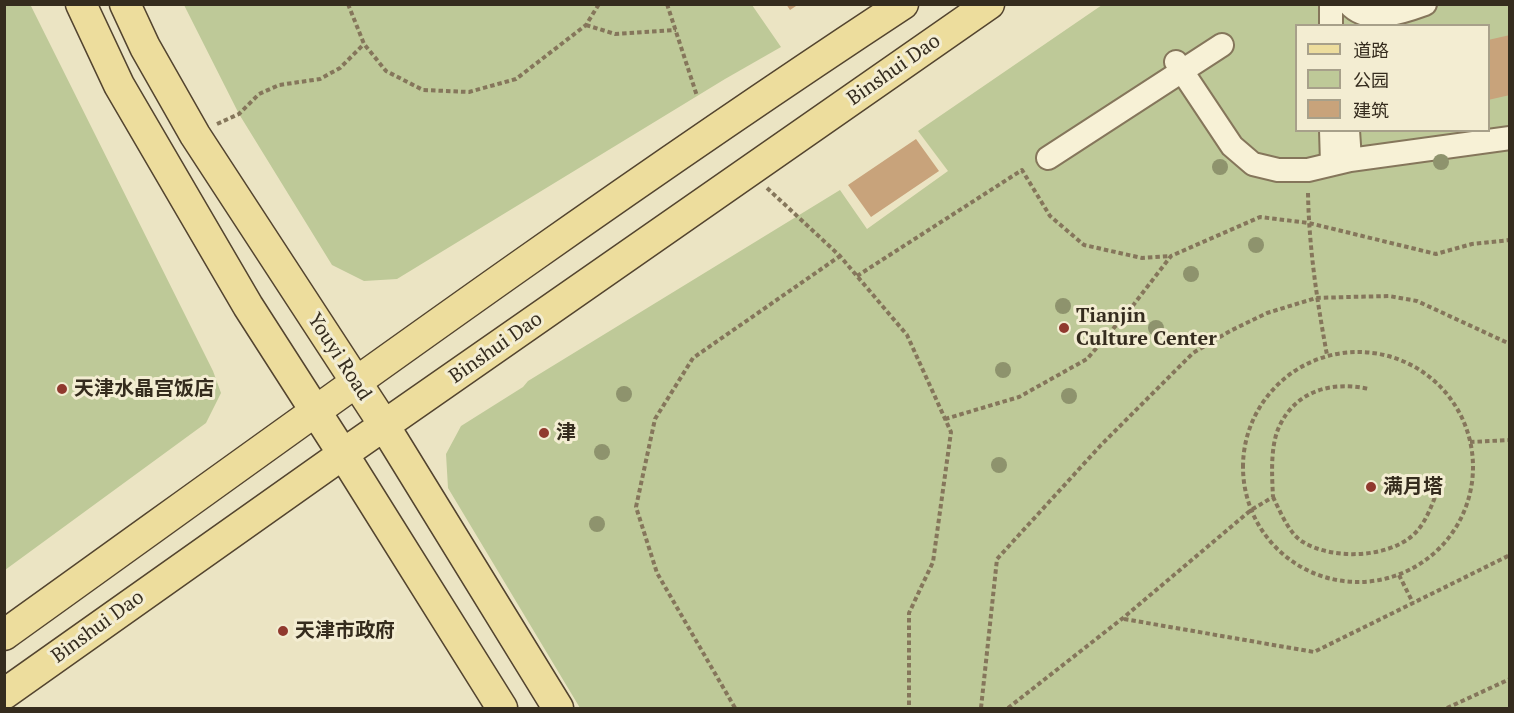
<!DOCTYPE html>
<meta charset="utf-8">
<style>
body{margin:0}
#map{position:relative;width:1514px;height:713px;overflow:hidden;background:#ebe4c3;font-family:"PT Serif","Noto Sans SC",serif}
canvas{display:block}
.frame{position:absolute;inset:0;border:6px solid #352c1e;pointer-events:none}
.legend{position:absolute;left:1295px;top:24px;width:195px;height:108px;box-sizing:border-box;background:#f3edd2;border:2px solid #a7a08a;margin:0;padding:8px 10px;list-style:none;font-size:18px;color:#352c1e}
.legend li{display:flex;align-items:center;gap:12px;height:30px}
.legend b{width:30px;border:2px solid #a7a08a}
</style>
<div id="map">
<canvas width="1514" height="713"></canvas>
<div class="frame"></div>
<ul class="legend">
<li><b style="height:8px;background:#eddd9d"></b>道路</li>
<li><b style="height:16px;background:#bec998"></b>公园</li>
<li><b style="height:16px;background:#c8a37b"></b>建筑</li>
</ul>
</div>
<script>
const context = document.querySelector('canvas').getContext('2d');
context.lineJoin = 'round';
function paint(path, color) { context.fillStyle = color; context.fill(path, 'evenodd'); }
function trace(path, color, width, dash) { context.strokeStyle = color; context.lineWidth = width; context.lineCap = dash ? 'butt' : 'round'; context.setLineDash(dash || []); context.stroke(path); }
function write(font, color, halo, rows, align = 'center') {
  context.font = font + ' "PT Serif","Noto Sans SC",serif'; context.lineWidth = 6; context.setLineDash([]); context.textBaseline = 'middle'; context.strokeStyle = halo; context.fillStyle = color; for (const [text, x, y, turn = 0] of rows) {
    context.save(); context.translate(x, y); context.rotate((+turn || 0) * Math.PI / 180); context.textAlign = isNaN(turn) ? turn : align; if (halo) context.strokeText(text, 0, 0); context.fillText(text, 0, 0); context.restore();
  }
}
paint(new Path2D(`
 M30 4 213 371 221 393 206 423 5 570 4 5Z
 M184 5H752L781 47 725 79 397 279 364 281 332 265 239 114Z
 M1102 5H1509V708H580L448 488 446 454 461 426 523 387 528 381 840 190 867 229 948 171 918 131ZM1296 26H1488V130H1296Z`), '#bec998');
paint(new Path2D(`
 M786 4H799L790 10Z
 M1510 35V95L1488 100V40Z
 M916 139 939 171 871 217 848 185Z`), '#c8a37b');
const minor = new Path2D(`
 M1331 4V26
 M1349 4C1368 25 1403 12 1425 4
 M1176 62 1232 146 1253 164 1278 170H1308L1350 160 1510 138
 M1331 130 1332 164
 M1348 130 1350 160
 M1048 158 1222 45`);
const major = new Path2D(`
 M81 4 119 85 248 306 343 454 502 708
 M125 4 145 47 195 135 377 414 558 708
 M4 635C301 422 597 205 903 4
 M4 694 343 454 989 4`);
trace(minor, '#85765b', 26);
trace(major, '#53442f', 33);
trace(new Path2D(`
 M348 4 364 44 386 71 423 90 469 92 516 79 586 25 599 4
 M667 4 697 96
 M586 25 615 34 676 30
 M217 124 239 114 259 94 279 85 320 79 340 68 364 44
 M767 188 840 256 907 335 951 432 933 562 909 613V708
 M1308 193C1309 248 1317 301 1327 355
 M857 276 1022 170 1050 216 1084 245 1142 258 1171 256
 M1243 467a115 115 0 1 1 230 0a115 115 0 1 1-230 0Z
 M945 419 1019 397 1087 359 1131 308 1171 256 1260 217 1309 223 1436 254 1472 244 1510 240
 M1470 442 1510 440
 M1273 497C1280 511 1289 534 1303 542 1333 560 1386 558 1412 536 1425 525 1431 507 1437 492
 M1399 575 1413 603
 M1124 619 1314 652 1510 555
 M735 708 657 573 636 507 655 419 693 358 840 256
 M981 708 997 559 1101 445 1193 353 1230 331 1267 313 1316 298 1348 297 1389 296 1417 301 1510 344
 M1008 708 1123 618 1251 510 1273 497C1272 476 1270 447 1279 427 1296 390 1332 381 1369 389
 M1447 708 1510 679`), '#85765b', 4, [4.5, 3]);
trace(minor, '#f7f1d6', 22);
trace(major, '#eddd9d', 30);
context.fillStyle = '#8e936d';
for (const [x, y] of [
 [1441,162],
 [1220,167],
 [1256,245],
 [1191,274],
 [1063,306],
 [1156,328],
 [1003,370],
 [624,394],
 [1069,396],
 [602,452],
 [999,465],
 [597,524]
]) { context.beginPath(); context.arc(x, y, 8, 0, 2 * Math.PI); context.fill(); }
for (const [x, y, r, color] of [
 [1064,328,6,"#90392e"],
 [62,389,6,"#90392e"],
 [544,433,6,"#90392e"],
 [1371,487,6,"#90392e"],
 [283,631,6,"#90392e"]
]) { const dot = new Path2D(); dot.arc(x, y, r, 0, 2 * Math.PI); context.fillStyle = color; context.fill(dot); trace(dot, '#f3edd2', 2); }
write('20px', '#352c1e', '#f3edd2', [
 ["Binshui Dao",894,70,-35],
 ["Binshui Dao",496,348,-35],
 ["Youyi Road",339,357,57],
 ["Binshui Dao",98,627,-36]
]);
write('bold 20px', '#352c1e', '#f3edd2', [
 ["Tianjin",1076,316],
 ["Culture Center",1076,339],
 ["天津水晶宫饭店",74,389],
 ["津",556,433],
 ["满月塔",1383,487],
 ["天津市政府",295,631]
], 'left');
</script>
